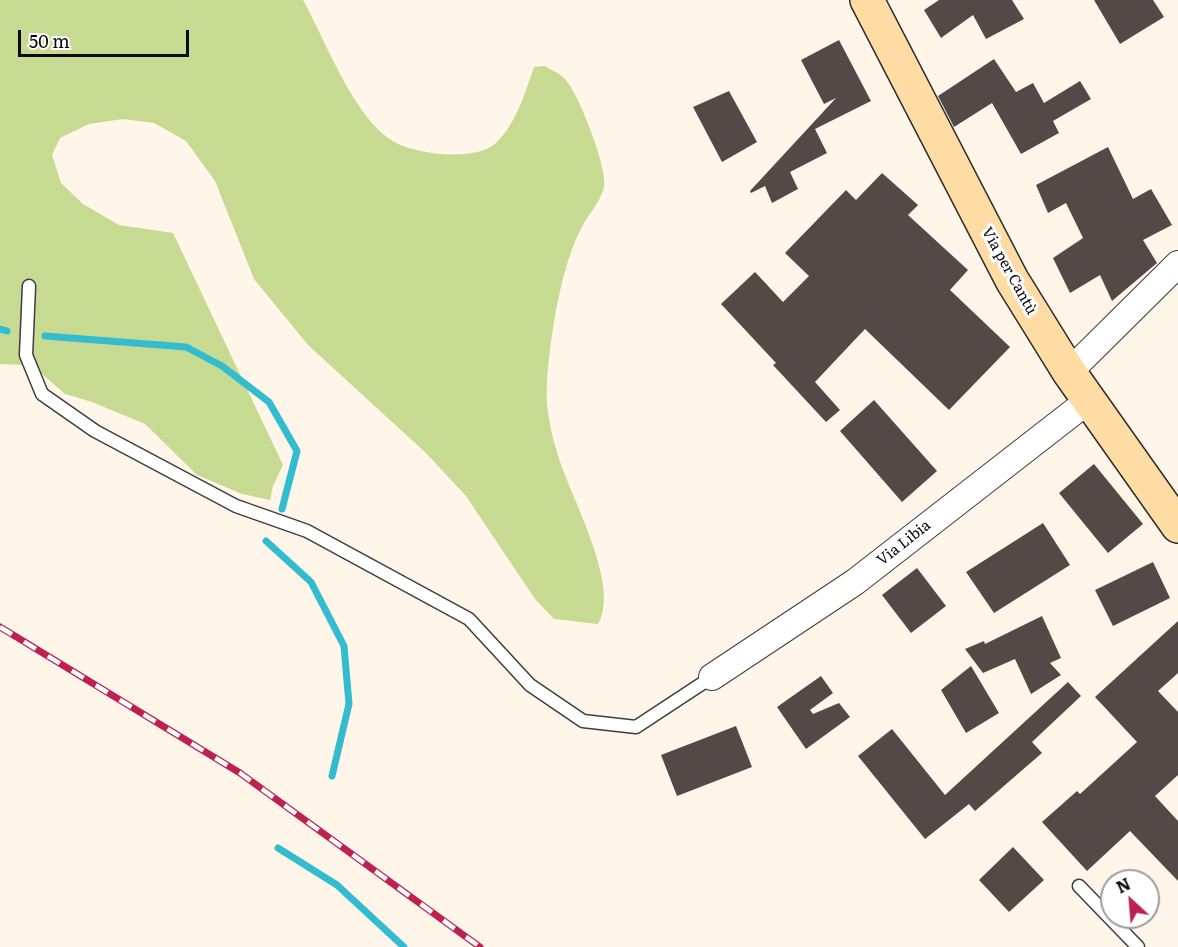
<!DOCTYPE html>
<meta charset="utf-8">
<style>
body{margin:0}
#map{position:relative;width:1178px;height:947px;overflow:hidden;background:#fff5e9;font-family:Literata,serif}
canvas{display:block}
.north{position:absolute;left:1100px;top:869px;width:60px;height:60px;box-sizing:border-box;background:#fff;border:2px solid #9d9d9d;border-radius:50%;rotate:334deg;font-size:16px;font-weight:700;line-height:24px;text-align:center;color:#0b0b0b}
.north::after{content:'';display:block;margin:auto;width:21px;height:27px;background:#bd2153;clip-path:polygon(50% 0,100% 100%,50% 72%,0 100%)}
.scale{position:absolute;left:18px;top:30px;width:171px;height:27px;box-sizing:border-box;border:3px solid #0b0b0b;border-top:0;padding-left:8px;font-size:18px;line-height:21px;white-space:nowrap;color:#0b0b0b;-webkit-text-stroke:4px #fff;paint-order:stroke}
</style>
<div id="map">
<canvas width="1178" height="947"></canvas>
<div class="north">N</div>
<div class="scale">50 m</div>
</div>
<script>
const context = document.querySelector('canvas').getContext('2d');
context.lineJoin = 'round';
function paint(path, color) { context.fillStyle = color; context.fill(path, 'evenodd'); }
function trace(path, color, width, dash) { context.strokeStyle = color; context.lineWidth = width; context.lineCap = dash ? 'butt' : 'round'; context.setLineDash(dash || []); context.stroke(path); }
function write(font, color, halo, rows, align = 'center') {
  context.font = font + ' Literata,serif'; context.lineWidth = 6; context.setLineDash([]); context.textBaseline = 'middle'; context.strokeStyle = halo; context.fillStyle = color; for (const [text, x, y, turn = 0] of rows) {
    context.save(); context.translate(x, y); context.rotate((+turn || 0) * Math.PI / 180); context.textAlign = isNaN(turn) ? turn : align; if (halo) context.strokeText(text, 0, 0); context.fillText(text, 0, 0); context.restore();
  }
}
paint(new Path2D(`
 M0 0H303C323 37 339 79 364 113 374 127 389 142 406 147 429 155 480 161 498 141 517 121 525 93 534 67L545 66C551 70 559 73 564 78 578 91 608 169 604 187 600 203 589 213 582 227 561 265 550 337 547 381 545 405 550 429 557 452 568 493 622 585 598 624L554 619 535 599 466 496 426 453 308 345 254 279 215 181 186 141 154 123 123 119 89 124 60 138 52 155 61 183 83 204 119 225 173 233 283 465 273 486 270 500 242 494 197 475 145 424 92 402 65 394 41 373 22 365 0 364Z`), '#c6da92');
trace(new Path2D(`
 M0 329 7 331
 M45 336 186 347 222 366 269 402 297 451 282 509
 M266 541 311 582 344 646 349 704 332 776
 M278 848 337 885 404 947`), '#33bccf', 7);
paint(new Path2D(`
 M939 0H1012L1024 19 986 39 973 15 941 38 924 10Z
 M1094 0H1153L1164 17 1120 44Z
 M839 40 871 101 815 129 827 153 790 172 798 189 772 203 765 186 751 193 750 191 836 98 824 104 801 60Z
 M994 59 1016 92 1033 83 1044 103 1080 81 1091 99 1053 121 1059 133 1021 154 992 103 954 127 938 96Z
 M729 91 757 142 722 162 693 107Z
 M1108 147 1133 199 1151 189 1172 225 1143 240 1157 263 1112 301 1100 275 1070 293 1053 258 1083 238 1066 203 1048 213 1036 185Z
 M882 173 918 205 908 215 968 270 950 290 1010 347 949 410 865 329 815 382 840 410 826 422 773 365 776 363 721 304 755 272 783 302 809 276 785 253 846 190 856 200Z
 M874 400 937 471 902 502 840 431Z
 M1094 464 1143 524 1108 553 1059 493Z
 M1043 523 1070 565 994 613 966 572Z
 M1153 562 1170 598 1113 626 1095 590Z
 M917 568 946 606 911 633 882 595Z
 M1042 616 1061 658 1050 663 1061 675 1031 694 1015 659 983 673 965 649 984 641 985 644Z
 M1178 621V673L1158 691 1178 712V775L1155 796 1178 821V881L1130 831 1087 871 1042 822 1077 791 1080 794 1137 742 1095 697Z
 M971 666 999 713 966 733 941 690Z
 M821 676 833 693 810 710 813 714 839 703 850 717 806 749 777 707Z
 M1068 682 1081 696 1032 742 1042 753 975 811 969 804 925 839 858 756 892 729 945 795Z
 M736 726 752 767 677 796 661 755Z
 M1013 847 1044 880 1009 912 979 880Z`), '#544947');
const lane = new Path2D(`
 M29 286 26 355 42 394 95 431 236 506 307 531 469 619 530 685 583 721 636 727 712 677
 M1079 886 1138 947`);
const street = new Path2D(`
 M1069 372 1178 264
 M712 677 855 582 1089 400`);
const secondary = new Path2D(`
 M867 0 1012 280 1069 372 1178 526`);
trace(lane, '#3e3e3e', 15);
trace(street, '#3e3e3e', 28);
trace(secondary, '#2d2d2d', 36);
trace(lane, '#fff', 12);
trace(street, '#fff', 26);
trace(secondary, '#ffdca4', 33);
const rail = new Path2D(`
 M0 627 240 773 480 947`);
trace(rail, '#bd2153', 7);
trace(rail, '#fff', 4.5, [14]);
write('15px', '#0b0b0b', '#fff', [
 ["Via per Cantù",1009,271,61],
 ["Via Libia",904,543,-38]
]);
</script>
